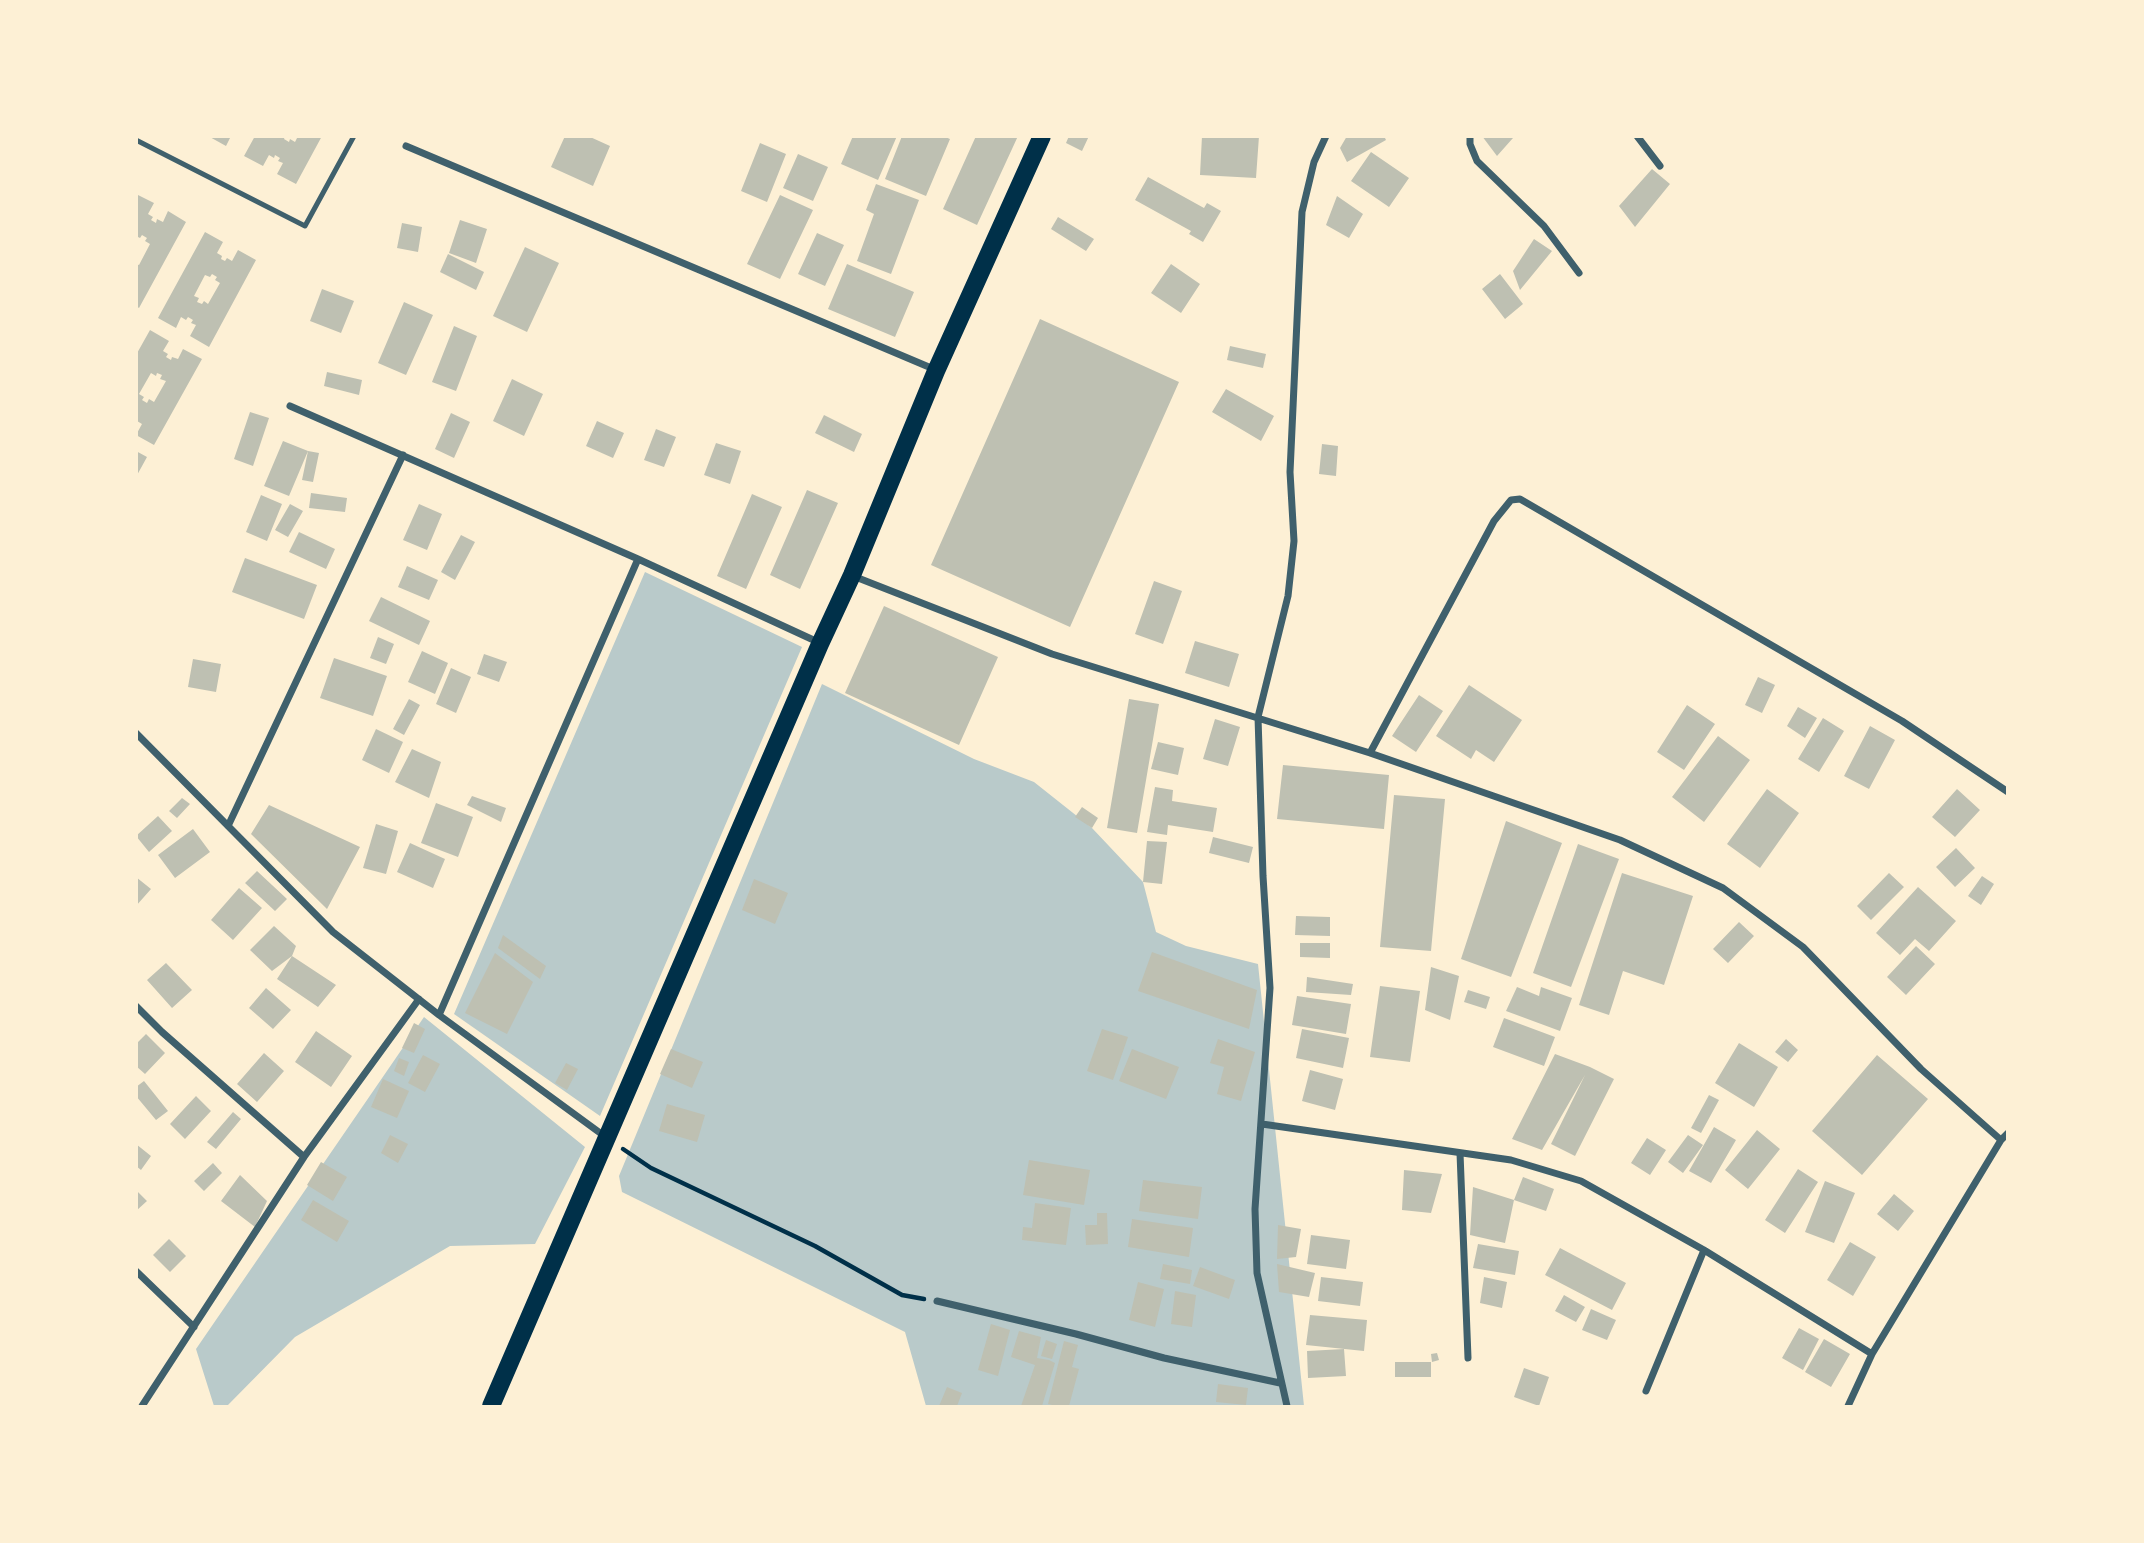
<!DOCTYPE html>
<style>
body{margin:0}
#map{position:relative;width:2144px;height:1543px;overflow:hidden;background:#fdf0d5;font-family:"Crimson Pro",serif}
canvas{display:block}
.frame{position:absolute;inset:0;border:138px solid #fdf0d5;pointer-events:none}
</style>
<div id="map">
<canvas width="2144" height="1543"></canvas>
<div class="frame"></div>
</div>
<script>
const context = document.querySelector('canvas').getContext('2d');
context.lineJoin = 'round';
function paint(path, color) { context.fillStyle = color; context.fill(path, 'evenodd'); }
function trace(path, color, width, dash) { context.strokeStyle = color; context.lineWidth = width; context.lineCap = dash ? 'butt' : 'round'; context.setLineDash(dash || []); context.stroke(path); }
paint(new Path2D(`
 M645 572 802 647 600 1116 454 1014Z
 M822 684 974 759 1034 782 1092 828 1143 882 1156 932 1186 946 1258 964 1304 1406H926L905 1332 622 1192 619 1176Z
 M424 1017 585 1147 535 1244 450 1246 295 1337 227 1406H214L196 1349Z`), '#b9caca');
paint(new Path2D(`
 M208 136H231L226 146Z
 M255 136H285L284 139 289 142 290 139 295 142 298 136H322L296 184 277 174 283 163 278 161 280 158 275 155 274 158 269 155 263 166 244 156Z
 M565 136H588L610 146 593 186 551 167Z
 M853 136H897L878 180 841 164Z
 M902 136H943L950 139 926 196 885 179Z
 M976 136H1018L977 225 943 209Z
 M1069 136H1089L1082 151 1066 143Z
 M1202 136H1259L1256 178 1200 175Z
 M1347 136H1384L1386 140 1347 162 1340 148Z
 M1482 136H1511L1513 138 1497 156Z
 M760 143 786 154 767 202 741 191Z
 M1371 152 1409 178 1389 207 1351 181Z
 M798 154 828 167 813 201 783 188Z
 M1652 169 1670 184 1635 227 1619 206Z
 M1148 177 1204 208 1207 203 1221 211 1203 242 1189 234 1191 231 1135 200Z
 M876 184 919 200 891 274 857 261 874 214 866 210Z
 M136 194 154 203 148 214 153 217 151 220 156 223 157 219 163 222 168 211 186 222 139 308 136 306V264L139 265 150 244 145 241 147 238 142 235 140 238 136 236Z
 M780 195 813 210 780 279 747 264Z
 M1337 196 1363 214 1349 238 1326 225Z
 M1058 217 1094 239 1086 251 1051 229Z
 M460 220 487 229 476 263 449 253Z
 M402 223 422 227 418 252 397 248Z
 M205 232 223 242 217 253 222 256 221 259 225 261 227 258 232 261 238 250 256 260 209 347 190 336 196 325 191 323 193 320 188 317 186 320 181 317 176 328 158 318ZM212 274 217 277 215 280 220 283 208 304 204 301 202 304 197 302 199 298 194 296 205 275 210 277Z
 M817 233 844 245 825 286 798 274Z
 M1534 239 1552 251 1520 290 1513 271Z
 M525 247 559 263 527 332 493 316Z
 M448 254 484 272 476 290 440 272Z
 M847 264 914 292 895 337 828 309Z
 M1171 264 1200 284 1181 313 1151 293Z
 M1500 274 1523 304 1505 319 1482 289Z
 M322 289 354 301 341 333 310 321Z
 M404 302 433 315 406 375 378 363Z
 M1040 319 1179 382 1070 627 931 565Z
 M454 326 477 336 456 391 432 382Z
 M150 330 169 341 163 351 168 354 166 357 171 360 172 357 178 359 183 349 202 359 154 445 136 435 142 424 137 421 138 418 136 417V355ZM151 373 156 376 157 373 162 375 160 379 166 381 154 402 149 399 147 403 142 400 144 397 139 394Z
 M1230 346 1266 354 1263 368 1227 360Z
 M327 372 362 380 359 395 324 386Z
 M512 379 543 394 524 436 493 421Z
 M1226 389 1274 416 1261 441 1212 412Z
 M250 412 269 418 253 466 234 459Z
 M451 413 470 422 454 458 435 449Z
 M824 415 862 434 854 452 815 433Z
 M597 421 624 433 613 458 586 446Z
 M656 429 676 437 664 467 644 460Z
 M283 441 308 451 289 496 264 486Z
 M716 443 741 451 730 484 704 475Z
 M1322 444 1338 446 1336 476 1319 474Z
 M136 451 147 457 136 477Z
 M308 451 319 453 313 482 302 480Z
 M807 490 838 503 800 589 770 575Z
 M311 493 347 498 345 512 309 508Z
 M752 494 782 507 746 589 717 576Z
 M261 495 282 504 267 541 246 532Z
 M290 504 303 511 288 537 275 530Z
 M419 504 442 514 427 550 403 540Z
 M299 532 335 549 326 569 289 552Z
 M461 535 475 542 455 580 441 572Z
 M245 558 317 585 304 619 232 592Z
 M407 566 438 580 429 600 398 587Z
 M1154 581 1182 591 1163 644 1135 634Z
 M381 597 430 621 419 645 369 621Z
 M884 606 998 657 959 745 845 693Z
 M378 637 394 644 386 664 370 658Z
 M1195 641 1239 654 1229 687 1185 673Z
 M422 651 448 663 435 694 408 682Z
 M484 654 507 662 499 682 477 674Z
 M334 658 387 676 373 716 320 698Z
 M193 659 221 664 216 692 188 687Z
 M451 668 471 677 456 713 436 704Z
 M1758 677 1775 685 1762 713 1745 705Z
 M1469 685 1522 720 1494 762 1476 750 1471 759 1436 736Z
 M1419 695 1443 711 1416 752 1392 736Z
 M409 699 420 705 404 735 393 729Z
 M1129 699 1159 704 1137 833 1107 828Z
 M1687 705 1715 724 1684 770 1657 752Z
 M1798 707 1817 718 1805 738 1787 726Z
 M1823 718 1844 731 1819 772 1798 759Z
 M1215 719 1240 727 1228 766 1203 759Z
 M1870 726 1895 740 1869 789 1844 776Z
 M376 729 403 742 389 773 362 760Z
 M1718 736 1750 760 1704 822 1672 797Z
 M1158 742 1184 748 1178 775 1151 769Z
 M412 749 441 762 429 798 395 782Z
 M1283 765 1389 775 1384 829 1277 819Z
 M1155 787 1173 790 1172 801 1217 808 1213 832 1168 825 1167 835 1147 832Z
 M1767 789 1799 813 1760 868 1727 844Z
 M1957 789 1980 810 1955 837 1932 817Z
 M1394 795 1445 799 1431 951 1380 947Z
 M472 796 506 808 501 822 467 805Z
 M182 798 190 804 177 818 169 811Z
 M436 803 473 817 458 857 421 843Z
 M269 805 360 847 327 909 251 834Z
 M1082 807 1098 818 1092 828 1075 817Z
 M158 816 172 831 149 852 136 836Z
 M1506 821 1562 843 1511 977 1461 959Z
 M376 824 398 831 386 874 363 868Z
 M193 829 210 852 175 878 158 855Z
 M1213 837 1253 847 1249 863 1209 853Z
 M1147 841 1167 842 1162 884 1143 882Z
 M410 843 445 859 433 888 397 872Z
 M1578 844 1619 859 1571 987 1533 973Z
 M1956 848 1975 868 1955 887 1936 867Z
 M257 871 287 899 275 911 245 883Z
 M1622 873 1693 896 1664 985 1623 971 1609 1015 1579 1005Z
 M1889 873 1904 887 1871 920 1857 906Z
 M1982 876 1994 884 1981 905 1968 896Z
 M136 877 151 889 136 906Z
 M754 879 788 893 775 924 742 910Z
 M1918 887 1956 921 1929 951 1915 939 1900 955 1876 933Z
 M239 888 262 908 233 940 211 920Z
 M1296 916 1330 917V936L1295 935Z
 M1739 922 1754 936 1728 963 1713 949Z
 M274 926 296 946 292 956 272 971 250 950Z
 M503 935 546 966 540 979 498 948Z
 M1300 943H1330V958L1300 957Z
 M1916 946 1935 964 1906 995 1887 977Z
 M1152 952 1257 990 1249 1029 1138 991Z
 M495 953 533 982 507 1034 465 1013Z
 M292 956 336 985 318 1007 277 979Z
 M166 963 192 990 172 1008 147 980Z
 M1431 967 1459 976 1450 1020 1425 1010Z
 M1307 977 1353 984 1351 995 1306 992Z
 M1380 986 1420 991 1410 1062 1370 1057Z
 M1517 987 1539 996 1541 987 1572 998 1560 1031 1506 1011Z
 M266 988 291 1010 273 1029 249 1008Z
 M1468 990 1490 997 1486 1009 1464 1002Z
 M1297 996 1351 1004 1346 1034 1292 1025Z
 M1504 1018 1555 1037 1544 1066 1493 1047Z
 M414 1023 425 1029 414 1053 402 1048Z
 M1102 1029 1128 1037 1113 1080 1087 1071Z
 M1302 1029 1349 1038 1343 1068 1296 1058Z
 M316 1031 352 1056 331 1087 295 1062Z
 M146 1034 165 1053 145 1074 136 1066V1044Z
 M1218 1039 1255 1052 1241 1101 1217 1094 1224 1067 1210 1063Z
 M1786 1039 1798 1050 1788 1062 1775 1052Z
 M1739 1043 1778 1067 1754 1107 1715 1083Z
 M671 1049 703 1062 692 1088 660 1074Z
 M1132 1049 1179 1067 1166 1099 1119 1081Z
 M264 1053 284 1071 257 1102 237 1084Z
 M1555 1054 1590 1067 1614 1079 1575 1156 1551 1144 1585 1075 1542 1150 1512 1139Z
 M423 1055 440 1064 425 1092 408 1083Z
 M1877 1055 1928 1099 1862 1175 1812 1131Z
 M399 1058 409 1062 404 1076 394 1071Z
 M566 1063 578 1069 567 1090 555 1083Z
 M1310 1070 1343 1079 1335 1110 1302 1101Z
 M383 1079 409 1091 397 1118 371 1107Z
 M144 1081 168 1111 156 1120 136 1096V1087Z
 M1709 1095 1719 1100 1701 1133 1691 1128Z
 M196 1096 211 1111 185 1139 170 1124Z
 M667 1104 705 1115 697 1142 659 1131Z
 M233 1112 241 1119 216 1149 207 1142Z
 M1714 1127 1736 1140 1711 1183 1689 1171Z
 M1757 1130 1780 1149 1748 1189 1725 1170Z
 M390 1135 408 1144 398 1163 381 1153Z
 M1688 1135 1703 1145 1683 1173 1668 1162Z
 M1647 1138 1666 1150 1650 1175 1631 1163Z
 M136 1144 151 1156 141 1170 136 1166Z
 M1029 1160 1090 1170 1084 1205 1023 1195Z
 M321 1162 347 1177 333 1201 307 1185Z
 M213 1163 222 1173 204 1191 194 1181Z
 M1798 1169 1818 1182 1785 1233 1765 1220Z
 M1404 1170 1442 1174 1431 1213 1402 1210Z
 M240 1175 267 1201 255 1227 221 1201Z
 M1523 1177 1554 1189 1546 1211 1514 1200Z
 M1143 1180 1202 1187 1198 1219 1139 1211Z
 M1825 1181 1855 1193 1834 1243 1805 1232Z
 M1473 1187 1514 1200 1505 1243 1470 1235Z
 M136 1190 147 1201 136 1211Z
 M1894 1194 1914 1211 1898 1231 1877 1214Z
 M313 1200 349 1221 337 1242 301 1220Z
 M1035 1203 1071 1208 1066 1245 1022 1240 1023 1227 1032 1228Z
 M1097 1213H1107L1108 1244 1086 1245 1085 1225H1097Z
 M1132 1219 1193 1228 1189 1257 1128 1247Z
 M1278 1225 1301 1229 1296 1257 1277 1259Z
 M1311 1235 1350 1240 1346 1269 1307 1264Z
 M169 1239 186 1256 170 1272 153 1255Z
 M1850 1242 1876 1257 1853 1296 1827 1280Z
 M1478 1244 1519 1251 1515 1275 1473 1268Z
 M1560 1248 1626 1283 1612 1310 1545 1275Z
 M1163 1264 1192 1270 1190 1284 1160 1279Z
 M1277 1264 1315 1273 1309 1297 1279 1292Z
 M1200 1267 1235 1280 1229 1299 1193 1286Z
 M1321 1277 1363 1282 1360 1306 1318 1301Z
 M1484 1277 1507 1282 1502 1308 1480 1303Z
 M1138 1282 1164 1289 1155 1327 1129 1320Z
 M1175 1291 1196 1295 1192 1327 1171 1324Z
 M1564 1295 1585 1307 1576 1322 1555 1311Z
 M1591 1309 1616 1320 1607 1340 1582 1330Z
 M1310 1315 1367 1320 1364 1351 1306 1345Z
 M991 1324 1010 1330 998 1376 978 1370Z
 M1799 1328 1819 1339 1803 1370 1782 1358Z
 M1019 1331 1041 1337 1037 1358 1049 1360 1055 1363 1042 1406H1021L1035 1365 1011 1357Z
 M1824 1339 1850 1354 1831 1387 1805 1372Z
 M1046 1340 1057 1344 1052 1359 1041 1356Z
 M1064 1341 1078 1345 1072 1367 1079 1369 1069 1406H1056L1048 1404Z
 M1344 1349 1346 1376 1308 1378 1307 1351Z
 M1437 1353 1439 1360 1432 1362 1431 1354Z
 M1395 1362H1431V1377H1395Z
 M1524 1368 1549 1377 1539 1406 1514 1397Z
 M1218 1384 1248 1388 1246 1405 1216 1402Z
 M947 1387 962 1393 957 1406H939Z`), '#bec0b2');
trace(new Path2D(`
 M623 1149 651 1168 815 1246 902 1295 924 1299`), '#003049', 4.5);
trace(new Path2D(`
 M136 140 305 226 354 136`), '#3f606c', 5);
trace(new Path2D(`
 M1470 136V144L1477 161 1544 226 1579 273
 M1637 136 1660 166
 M406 146 936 370
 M290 406 638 559 820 643
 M853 576 1052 654 1370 753 1620 840 1723 888 1803 947 1921 1069 2001 1140
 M136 733 333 932 439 1015 607 1138
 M1370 753 1494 521 1511 500 1520 499 1902 721 2008 792
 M228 826 403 455
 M136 1006 162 1032 304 1157
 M439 1015 638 559
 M1262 1124 1511 1160 1581 1181 1704 1250 1872 1354
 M1460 1153 1468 1358
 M136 1271 194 1327
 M937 1301 1076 1334 1164 1358 1280 1383
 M1646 1391 1704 1250
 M142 1406 304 1157 419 999
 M1287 1406 1257 1273 1255 1209 1270 988 1263 876 1258 717 1288 596 1294 541 1290 472 1302 212 1314 162 1326 136
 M1848 1406 1872 1354 2001 1140 2008 1133`), '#3f606c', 7);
trace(new Path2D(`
 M491 1406 820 644 852 575 936 371 1042 136`), '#003049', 18);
</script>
